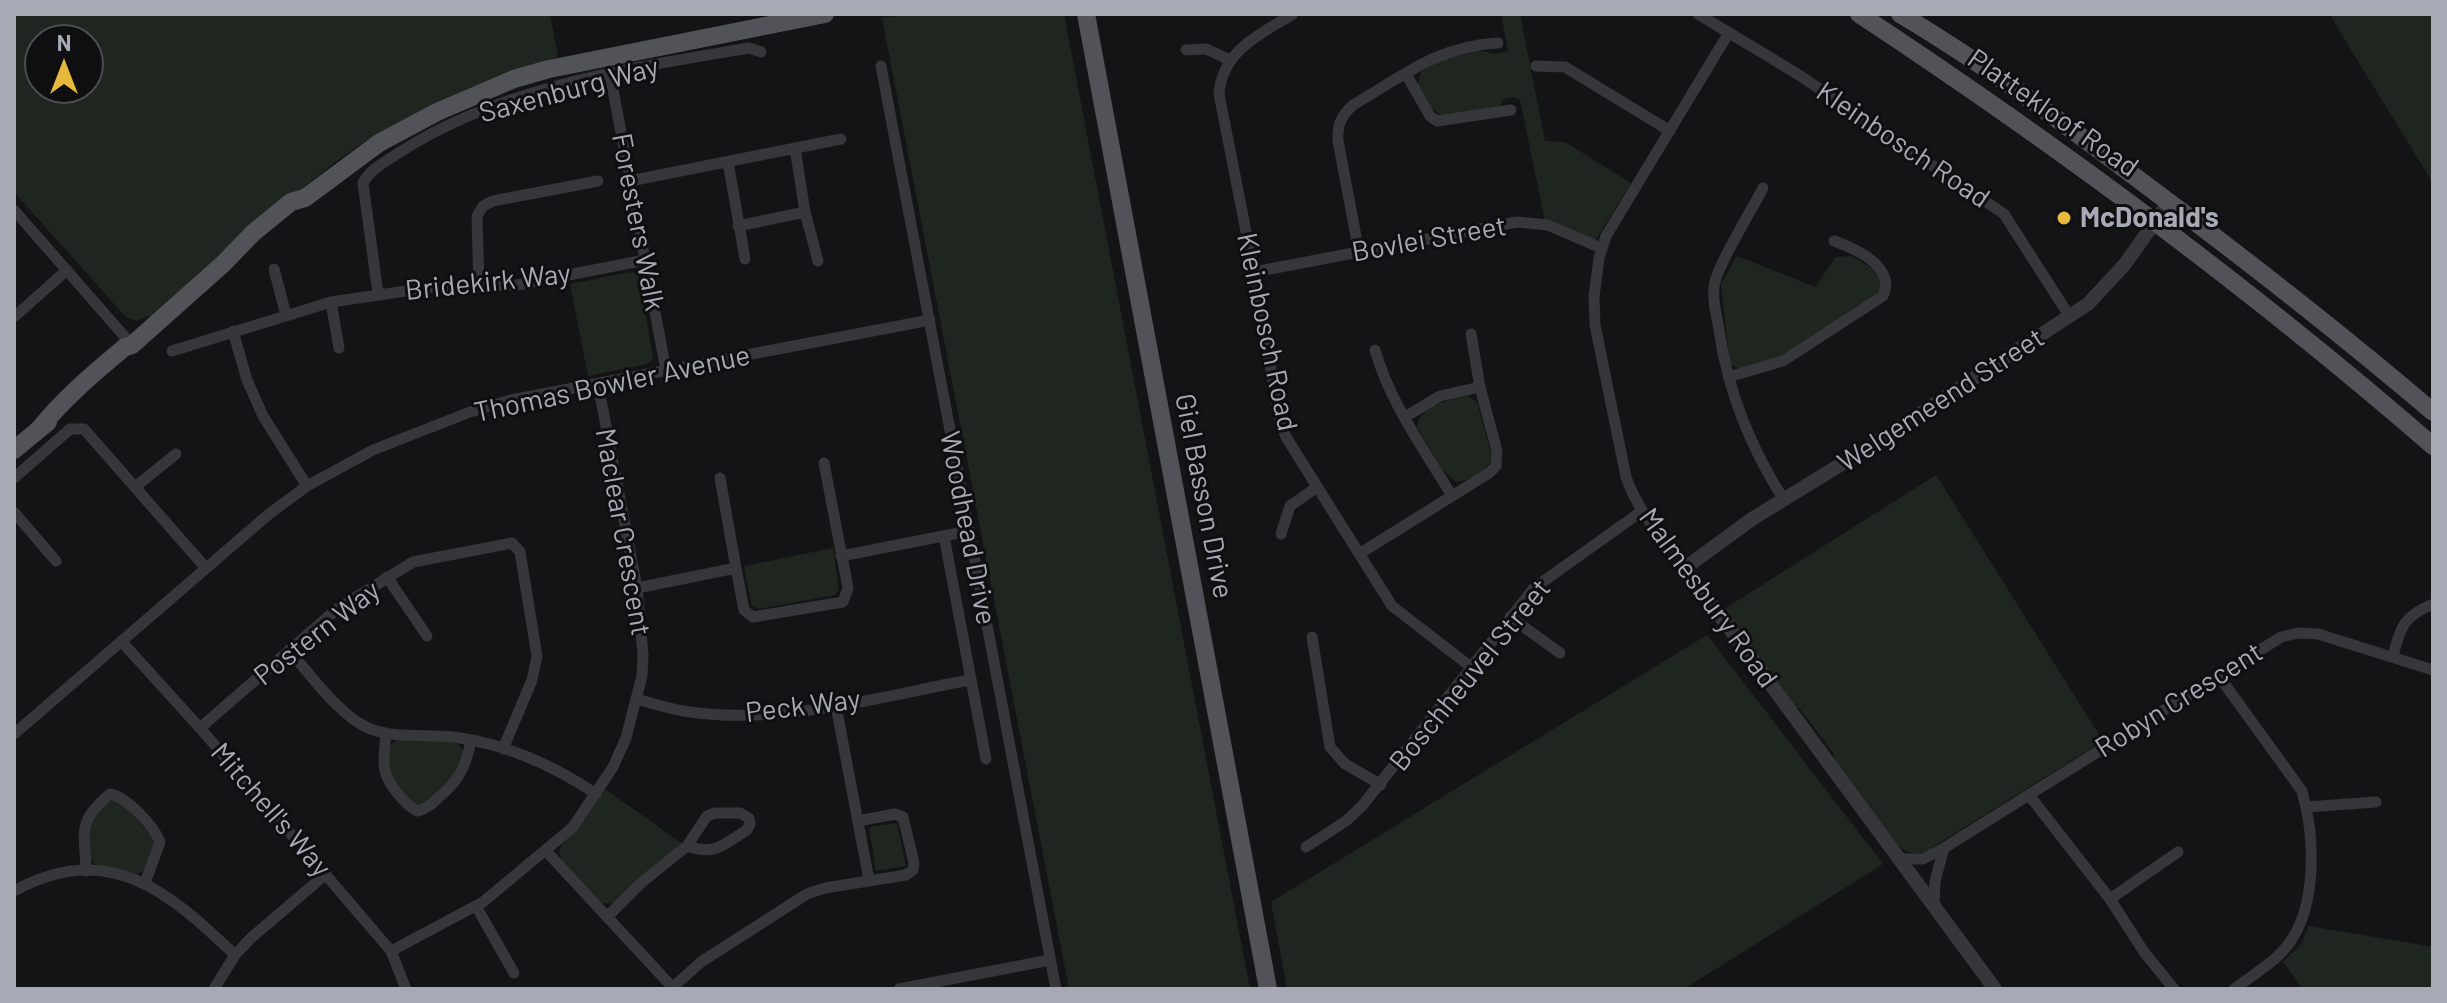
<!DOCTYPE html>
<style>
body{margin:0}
#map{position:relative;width:2447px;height:1003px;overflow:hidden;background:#141416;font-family:Barlow,sans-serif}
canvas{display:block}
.frame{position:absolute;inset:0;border:16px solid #a7aab5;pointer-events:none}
.north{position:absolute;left:24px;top:24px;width:80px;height:80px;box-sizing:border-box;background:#0f0f11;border:2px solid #4c4d53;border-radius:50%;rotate:0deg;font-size:22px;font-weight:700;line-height:32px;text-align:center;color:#a7aab5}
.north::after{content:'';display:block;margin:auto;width:28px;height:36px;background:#e6b93c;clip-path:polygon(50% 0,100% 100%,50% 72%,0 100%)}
</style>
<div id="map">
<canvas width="2447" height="1003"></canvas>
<div class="frame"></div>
<div class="north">N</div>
</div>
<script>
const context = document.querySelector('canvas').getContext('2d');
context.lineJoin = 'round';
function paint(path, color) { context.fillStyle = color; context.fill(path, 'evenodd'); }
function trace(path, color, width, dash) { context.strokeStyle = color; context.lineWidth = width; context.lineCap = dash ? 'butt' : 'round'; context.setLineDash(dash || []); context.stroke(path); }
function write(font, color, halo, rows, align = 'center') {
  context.font = font + ' Barlow,sans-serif'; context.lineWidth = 6; context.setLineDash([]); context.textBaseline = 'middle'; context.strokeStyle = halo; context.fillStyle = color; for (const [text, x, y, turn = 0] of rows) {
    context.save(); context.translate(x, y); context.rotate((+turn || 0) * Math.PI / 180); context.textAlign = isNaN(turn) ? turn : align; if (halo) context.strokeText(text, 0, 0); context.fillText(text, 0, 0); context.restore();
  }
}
paint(new Path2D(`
 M14 14H550L558 57C490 78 424 105 363 143 327 166 295 195 262 223 225 254 188 286 151 318L148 316 136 321 125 316 14 192ZM40 40H88V88H40Z
 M912 14H1064L1250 989H1069L882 18Z
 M1501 14H1520L1545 141 1565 142 1631 183 1595 241 1545 221 1520 100 1515 97 1504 99 1498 108 1440 115 1431 107 1418 84 1421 72C1436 62 1452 54 1470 51 1485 48 1496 59 1508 50Z
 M2330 14H2433V183L2340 32Z
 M1737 256 1815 287 1836 257 1852 256 1879 273 1882 283 1879 296 1783 356 1739 369 1730 364 1721 284Z
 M629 272 636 273 640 278 653 359 648 364 588 376 570 284Z
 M1467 396 1477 402 1492 458C1486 472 1470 480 1456 482L1442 469 1417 427C1420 405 1449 400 1467 396Z
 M1936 475 2103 741 1925 852C1913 855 1904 852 1896 843L1834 760V754L1799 708 1793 707 1721 611Z
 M833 548 839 589 835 595 758 609 752 606 744 566Z
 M1707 635 1883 864 1684 989H1287L1271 902Z
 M397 739 453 742 459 745 464 753 457 774 422 805 413 804 390 777 389 747Z
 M605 789 683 844 614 903H601L562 861 559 853 562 844 582 823Z
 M112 800 123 802 156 842 144 870 138 874 97 867 90 858 89 820Z
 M897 823 906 866 876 871 869 827Z
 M2309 926 2433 947V989H2303L2283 962 2301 944Z`), '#1f2620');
trace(new Path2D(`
 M1293 14C1260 34 1222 51 1219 94L1254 272 1280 422 1286 437 1392 606 1471 667
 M1698 14 1799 75 2004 214 2070 317
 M1186 50 1206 49 1230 60
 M881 66 1056 989
 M1536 66 1565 67 1670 131
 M610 74 666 370
 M1406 74 1430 116 1437 121 1511 110
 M795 148 805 212 818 261
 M728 162 745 259
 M630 181 841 139
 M1763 188C1752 210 1716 267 1714 287 1712 301 1717 316 1719 330 1728 392 1750 447 1784 500
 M14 210 132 345
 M738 226 805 212
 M1359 252 1338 141C1337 125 1341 116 1353 105 1403 76 1438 46 1498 43
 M274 269 286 315
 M1254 272 1517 222 1548 225 1601 248
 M479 287 477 216 483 206 493 201 598 181
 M378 294 363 183C370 169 387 161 400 152 502 86 631 68 749 48L761 52
 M331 302 339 348
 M14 317 67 270
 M233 331 247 380 263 416 307 486
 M1375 350C1390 403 1424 449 1452 496
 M172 351 331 302 433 287 517 285 645 260
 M1728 377 1783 361 1883 296C1896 267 1857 249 1834 241
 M1405 417 1440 396 1480 387
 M14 478 70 429H84L205 567
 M720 478 736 568
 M135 487 176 454
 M14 512 56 561
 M1281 534 1290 506 1317 487
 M944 536 986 759
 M1359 554 1489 473 1496 466 1497 451 1480 387 1471 334
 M841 556 969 531
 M1685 568C1663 539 1638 512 1626 477L1595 325 1594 297 1599 258 1606 236 1728 34
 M387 577 427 636
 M637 588 736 568 744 610 753 617 843 602 848 588 824 463
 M1510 617 1560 653
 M1312 637 1330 747 1344 763 1381 785
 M121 641 200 728 391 951 406 989
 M289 650C310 674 339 715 368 728 394 739 426 734 454 737 506 744 553 765 596 794
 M2393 656C2400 627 2404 616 2433 604
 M2218 675 2302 791C2315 836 2318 907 2287 946 2274 963 2251 976 2234 989
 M637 699C654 704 672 710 690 712 783 725 879 697 969 680
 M836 706 869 880
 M200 728 337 609 413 562 512 543 520 552 537 656 532 680 503 749
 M386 733C384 760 379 772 398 794 404 801 409 807 417 811 427 809 432 804 439 797 459 781 466 766 471 741
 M14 734 269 514 307 486 373 450 470 412 511 400 930 320
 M2029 795 2110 899 2144 952 2174 989
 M2306 807 2376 802
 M1306 847 1346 821 1362 806 1534 588 1642 511
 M546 851 674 989
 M1900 859H1923L1944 848 2281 637 2298 633 2318 634 2433 670
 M86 871C85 830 76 823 110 794 127 797 154 826 160 842L145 883
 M14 891C109 839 169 892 235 955
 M2110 899 2178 852
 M1934 905 1935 881 1944 848
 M476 906 514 973
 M607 917 641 883 687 846 707 816 715 813H740L749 818 750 824 747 830C722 845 716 856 687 846
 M391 951 483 902 573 827 613 767 626 738 642 676 643 655 637 588 598 384
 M673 987 701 962 807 894 825 888 906 875 913 870 914 863 903 817 895 814 858 821
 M214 989 235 955 251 938 326 874
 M899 989 1050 960`), '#36363b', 11);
trace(new Path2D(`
 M1995 989 1685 568 1752 519 1861 452 2088 304 2125 264 2169 202`), '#36363b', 14);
trace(new Path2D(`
 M1086 14 1268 989
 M1859 14C2059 146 2252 289 2433 446
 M1900 14C1986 65 2066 125 2146 185 2244 258 2340 333 2433 412
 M40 428C65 397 94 373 125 347L132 345 223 264 253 233 291 202 305 198 379 143 437 112 514 79 549 69 825 14
 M14 450 48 422`), '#525359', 18);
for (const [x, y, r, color] of [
 [2064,218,8,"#e6b93c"]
]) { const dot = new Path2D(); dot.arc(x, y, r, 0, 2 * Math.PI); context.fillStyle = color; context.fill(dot); trace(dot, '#0f0f11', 3); }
write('28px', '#a7aab5', '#0f0f11', [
 ["Saxenburg Way",569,90,-15],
 ["Plattekloof Road",2053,113,35],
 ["Kleinbosch Road",1903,145,34],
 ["Foresters Walk",638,222,79],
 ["Bovlei Street",1429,239,-10],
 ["Bridekirk Way",488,282,-6],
 ["Kleinbosch Road",1267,332,78],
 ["Thomas Bowler Avenue",612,384,-12],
 ["Welgemeend Street",1941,400,-33],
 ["Giel Basson Drive",1204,496,79],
 ["Woodhead Drive",968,528,79],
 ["Maclear Crescent",623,532,80],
 ["Malmesbury Road",1708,598,54],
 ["Postern Way",317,633,-38],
 ["Boschheuvel Street",1470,675,-51],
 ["Robyn Crescent",2179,700,-32],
 ["Peck Way",803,706,-7],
 ["Mitchell's Way",271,810,49]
]);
write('bold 28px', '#a7aab5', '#0f0f11', [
 ["McDonald's",2080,218]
], 'left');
</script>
